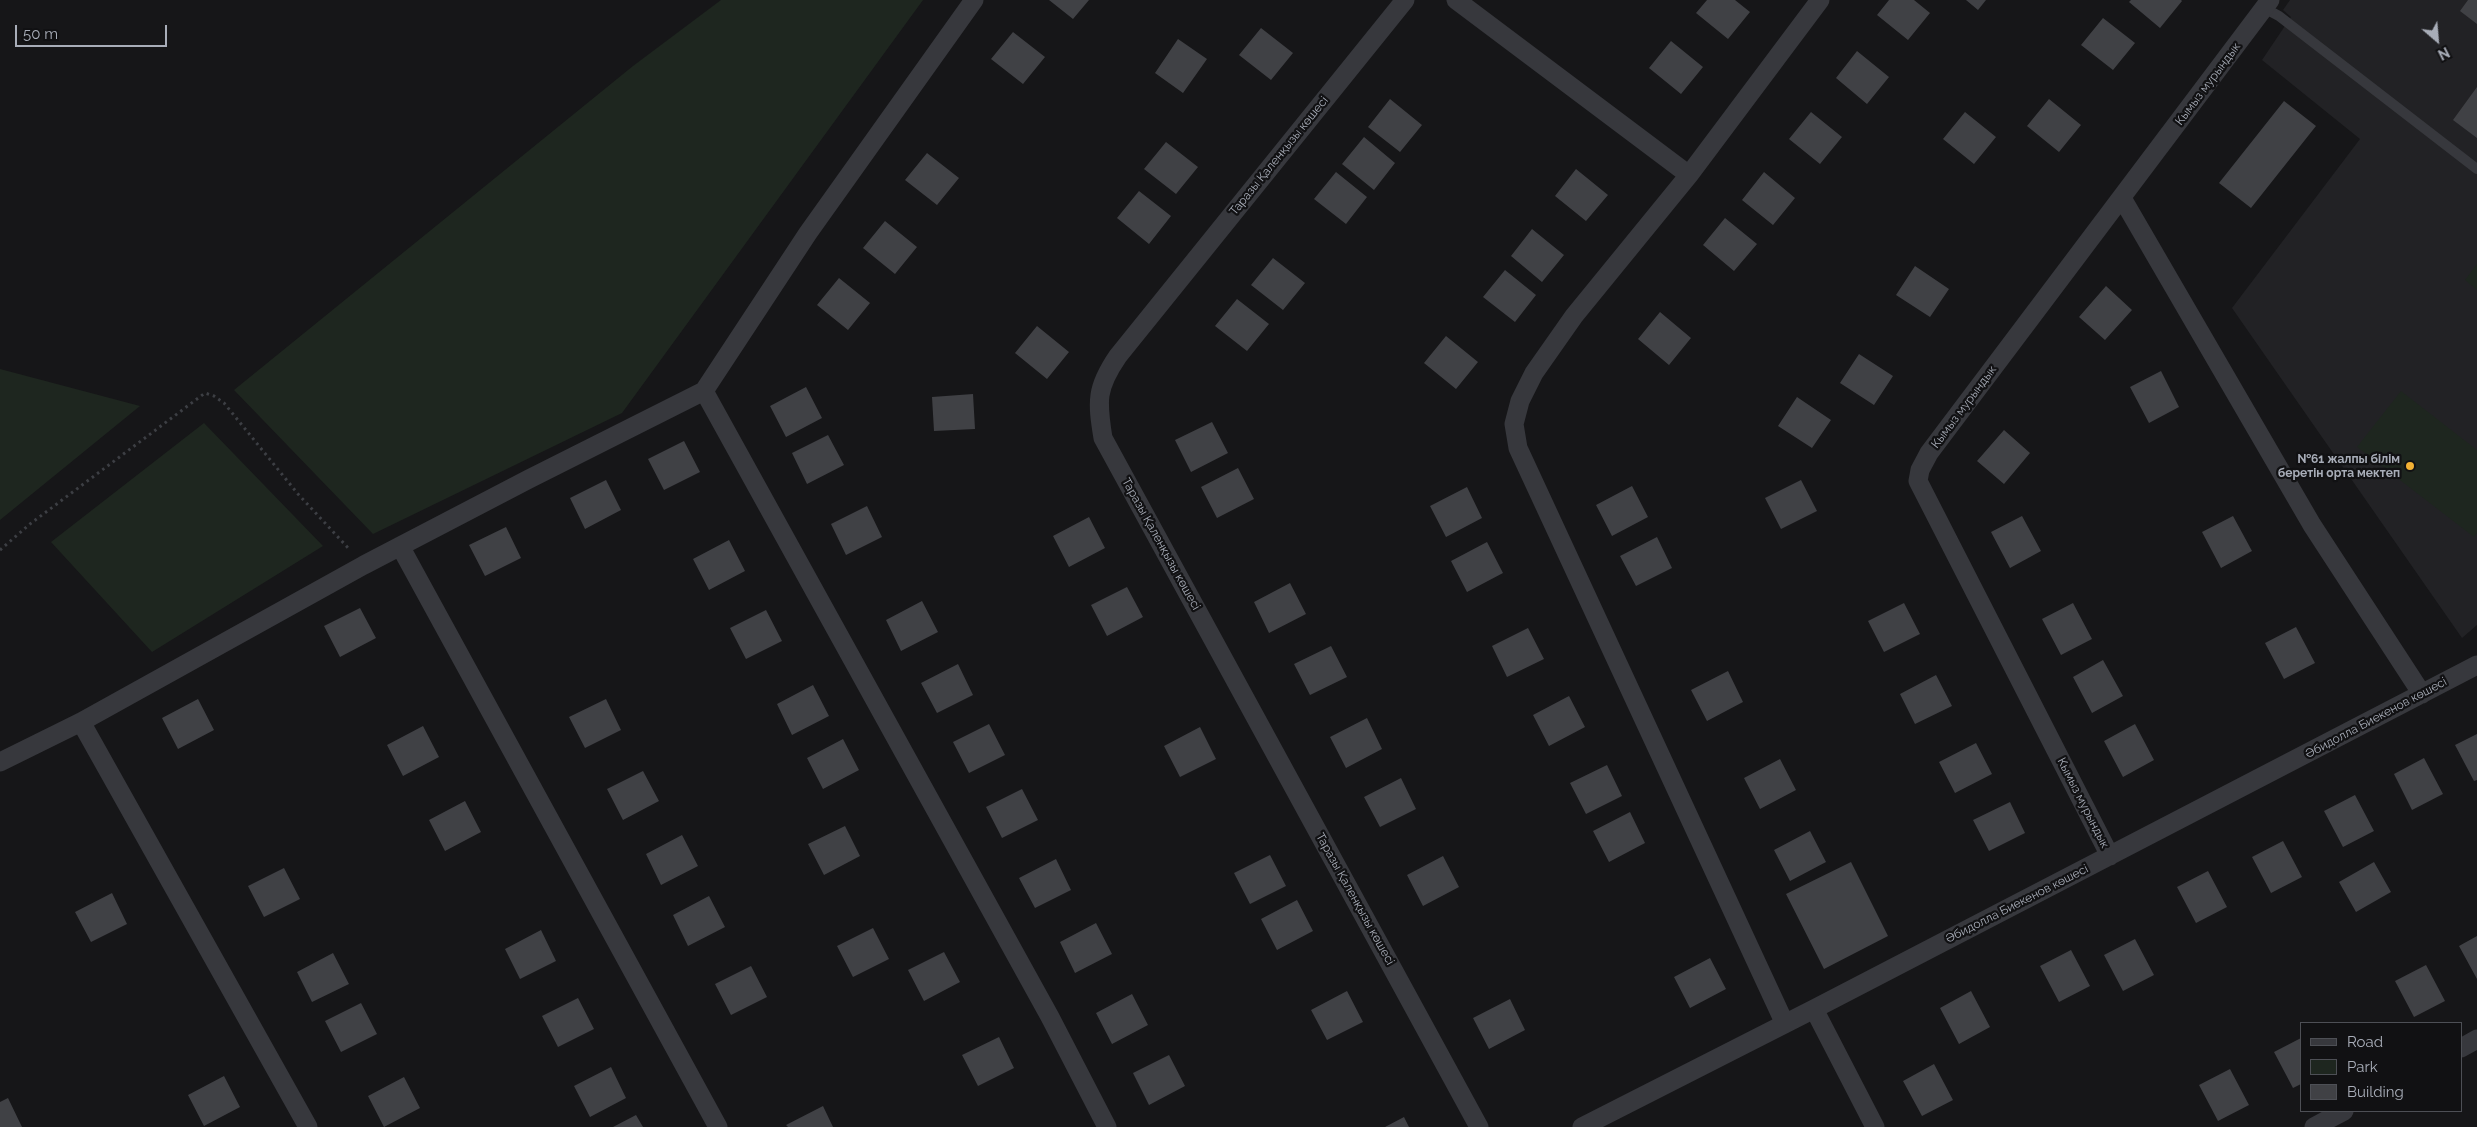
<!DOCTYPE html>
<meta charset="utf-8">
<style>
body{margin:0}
#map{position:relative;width:2477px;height:1127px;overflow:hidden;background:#161618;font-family:Raleway,sans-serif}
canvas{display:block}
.legend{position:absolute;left:2300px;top:1022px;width:162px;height:90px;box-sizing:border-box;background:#111113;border:1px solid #4d4f55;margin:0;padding:6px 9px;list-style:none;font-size:15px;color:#a8adb8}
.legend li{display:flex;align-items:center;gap:10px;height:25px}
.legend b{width:25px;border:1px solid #4d4f55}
.north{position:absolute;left:2412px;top:15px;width:50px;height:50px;-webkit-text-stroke:4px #111113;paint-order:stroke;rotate:153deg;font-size:14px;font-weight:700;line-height:20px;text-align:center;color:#a8adb8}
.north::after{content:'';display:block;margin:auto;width:18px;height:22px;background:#a8adb8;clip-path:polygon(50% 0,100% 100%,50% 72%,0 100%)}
.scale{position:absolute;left:15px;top:25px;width:152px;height:22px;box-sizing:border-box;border:2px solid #a8adb8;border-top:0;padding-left:6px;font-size:15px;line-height:18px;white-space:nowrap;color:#a8adb8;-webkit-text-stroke:4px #111113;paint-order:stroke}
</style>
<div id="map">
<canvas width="2477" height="1127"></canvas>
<ul class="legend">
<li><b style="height:6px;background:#37383d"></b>Road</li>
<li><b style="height:14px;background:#1e261f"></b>Park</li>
<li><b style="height:14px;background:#404145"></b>Building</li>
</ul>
<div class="north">N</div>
<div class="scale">50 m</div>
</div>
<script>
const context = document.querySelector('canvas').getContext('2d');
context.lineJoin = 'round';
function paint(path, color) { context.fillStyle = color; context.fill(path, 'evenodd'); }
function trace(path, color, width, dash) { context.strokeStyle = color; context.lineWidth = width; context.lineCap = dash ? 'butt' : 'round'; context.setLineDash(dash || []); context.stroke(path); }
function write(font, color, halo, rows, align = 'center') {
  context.font = font + ' Raleway,sans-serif'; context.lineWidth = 4.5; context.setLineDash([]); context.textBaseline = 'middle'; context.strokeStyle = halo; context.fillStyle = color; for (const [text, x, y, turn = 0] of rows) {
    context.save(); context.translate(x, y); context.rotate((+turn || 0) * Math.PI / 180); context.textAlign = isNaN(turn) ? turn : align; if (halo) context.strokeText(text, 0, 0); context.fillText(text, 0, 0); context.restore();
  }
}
paint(new Path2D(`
 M2290 0H2477V625L2462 638 2232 308 2360 139 2262 60 2291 17 2283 10Z`), '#222225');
paint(new Path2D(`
 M721 0H923L622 413 373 534 234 390 633 66Z
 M2477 264V290L2465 280Z
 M0 369 140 406 0 520Z
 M2401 391 2477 450V533L2474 537 2357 447Z
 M204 423 323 546 152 652 51 542Z`), '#1e261f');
paint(new Path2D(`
 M1049 0H1089L1073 19Z
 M1707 0H1735L1750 12 1728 39 1696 13Z
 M1889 0H1914L1930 13 1908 40 1877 15Z
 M1966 0H1986L1978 10Z
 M2131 0H2181L2182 1 2160 28 2129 2Z
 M2468 0H2477V24L2460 11Z
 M2103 18 2135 43 2113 70 2081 45Z
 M1261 28 1293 53 1271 80 1239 55Z
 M1013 32 1045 57 1023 84 991 59Z
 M1178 39 1207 59 1183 93 1155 73Z
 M1671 41 1703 67 1681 94 1649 68Z
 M1857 51 1889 77 1867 104 1836 78Z
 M2477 87V138L2453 120Z
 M1390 99 1422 125 1400 152 1368 127Z
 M2049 99 2081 125 2059 152 2027 126Z
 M2284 101 2316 126 2251 208 2219 183Z
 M1811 112 1842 137 1820 164 1789 139Z
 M1965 112 1996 137 1974 164 1943 139Z
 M1364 137 1395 163 1374 190 1342 164Z
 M1166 142 1198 167 1176 194 1144 169Z
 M927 153 959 178 937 205 905 180Z
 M1576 169 1608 195 1586 221 1555 196Z
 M1336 172 1367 197 1346 224 1314 199Z
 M1764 172 1795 198 1773 225 1742 200Z
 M1139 191 1171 216 1149 244 1117 218Z
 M1725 218 1757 244 1734 271 1703 245Z
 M885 221 917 247 895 274 863 248Z
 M1532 229 1564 255 1542 282 1511 256Z
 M1273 258 1305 283 1283 310 1251 285Z
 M1915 266 1949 289 1930 317 1896 295Z
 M1505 270 1536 295 1515 322 1483 297Z
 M839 278 870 303 848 330 817 305Z
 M2106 286 2132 310 2105 340 2079 317Z
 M1237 299 1269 324 1247 351 1215 326Z
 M1660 312 1691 338 1669 365 1638 339Z
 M1037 326 1069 352 1047 379 1015 353Z
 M1446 336 1478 362 1456 389 1424 363Z
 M1859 354 1893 376 1874 405 1840 383Z
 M2161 371 2179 407 2149 423 2130 387Z
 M806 387 822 418 786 437 770 406Z
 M973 394 975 429 934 431 932 397Z
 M1797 397 1831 420 1812 448 1778 426Z
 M1212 422 1228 453 1191 472 1175 440Z
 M2004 430 2030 453 2004 484 1977 461Z
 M828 435 844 465 807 484 792 453Z
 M684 441 700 472 664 490 648 459Z
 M1238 468 1254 499 1217 518 1201 487Z
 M606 480 621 510 585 529 570 498Z
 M1801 480 1817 511 1781 529 1765 498Z
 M1632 486 1648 517 1612 536 1596 505Z
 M1467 487 1482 518 1446 537 1430 506Z
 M867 506 882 537 846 555 831 524Z
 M2022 516 2041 551 2010 568 1991 532Z
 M2233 516 2252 551 2221 568 2202 532Z
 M1089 517 1105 548 1069 567 1053 536Z
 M506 527 521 558 485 576 469 545Z
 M1657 537 1672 568 1636 586 1620 556Z
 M729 540 745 571 709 590 693 559Z
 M1487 542 1503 573 1467 592 1451 561Z
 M1290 583 1306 614 1269 633 1254 602Z
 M1127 587 1143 617 1107 636 1091 605Z
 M922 601 938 632 901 651 886 620Z
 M1904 603 1920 634 1884 652 1868 621Z
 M2073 603 2092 639 2061 655 2042 619Z
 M360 608 376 638 340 657 324 626Z
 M766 610 782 641 746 659 730 628Z
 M2296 627 2315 663 2284 679 2265 643Z
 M1528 628 1544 659 1507 677 1492 646Z
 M1331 646 1347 677 1310 695 1294 664Z
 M2103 660 2123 696 2092 713 2073 677Z
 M958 664 973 695 937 713 921 683Z
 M1728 671 1743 702 1707 721 1691 690Z
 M1936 675 1952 706 1915 724 1900 694Z
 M813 685 829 716 792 735 777 704Z
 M1569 696 1585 727 1549 746 1533 715Z
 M198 699 214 730 178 749 162 718Z
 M606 699 621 730 585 748 569 717Z
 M1367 718 1382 749 1346 768 1330 737Z
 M989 724 1005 755 969 773 953 742Z
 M2135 724 2154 760 2123 777 2104 741Z
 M423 726 439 757 403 776 387 745Z
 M1200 727 1216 759 1180 777 1164 746Z
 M2477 734V780L2474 781 2455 745Z
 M843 739 859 770 823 789 807 758Z
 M1976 743 1992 774 1955 793 1939 762Z
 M2424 758 2443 794 2412 810 2394 774Z
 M1780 759 1796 790 1760 809 1744 778Z
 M1607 765 1622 796 1586 814 1570 783Z
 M643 771 659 801 623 820 607 789Z
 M1401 778 1416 809 1380 827 1364 797Z
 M1022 789 1038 820 1002 838 986 807Z
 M2355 795 2374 831 2343 847 2324 811Z
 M465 801 481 832 445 851 429 820Z
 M2010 802 2025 833 1989 851 1973 820Z
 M1630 812 1645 843 1609 862 1593 831Z
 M845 826 860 856 824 875 808 844Z
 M1810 831 1826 862 1790 881 1774 850Z
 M682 835 698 866 661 885 646 854Z
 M2283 841 2302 877 2271 893 2252 857Z
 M1270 855 1286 886 1250 904 1234 873Z
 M1443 856 1459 887 1423 906 1407 875Z
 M1056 859 1071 890 1035 908 1019 878Z
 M1851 862 1888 936 1824 969 1786 894Z
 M2374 862 2391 892 2356 912 2339 882Z
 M284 868 300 899 264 917 248 886Z
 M2208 871 2227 907 2196 923 2177 887Z
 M112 893 127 924 91 942 75 912Z
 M709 896 725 927 688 946 673 915Z
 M1297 900 1313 931 1277 950 1261 919Z
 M1096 923 1112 954 1075 973 1060 942Z
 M873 928 889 959 853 977 837 946Z
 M541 930 556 961 520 979 505 949Z
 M2477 936V979L2459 946Z
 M2135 939 2154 975 2123 991 2104 955Z
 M2071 950 2090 986 2059 1002 2040 966Z
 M944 952 960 982 924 1001 908 970Z
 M333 953 349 984 312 1002 297 972Z
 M1710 958 1726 989 1690 1008 1674 977Z
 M2426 965 2445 1001 2414 1017 2395 981Z
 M751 966 767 997 731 1015 715 984Z
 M1347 991 1363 1022 1327 1040 1311 1010Z
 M1971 991 1990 1027 1959 1044 1940 1008Z
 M1132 994 1148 1025 1112 1044 1096 1013Z
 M578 998 594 1029 558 1047 542 1016Z
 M1510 999 1525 1030 1489 1049 1473 1018Z
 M361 1003 377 1034 341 1052 325 1021Z
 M999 1037 1014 1068 978 1086 962 1055Z
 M2301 1038V1084L2293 1088 2274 1052Z
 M1169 1055 1185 1086 1149 1105 1133 1073Z
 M1934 1064 1953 1100 1922 1116 1903 1081Z
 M611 1067 626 1098 590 1117 574 1086Z
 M2230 1069 2249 1105 2218 1121 2199 1085Z
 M224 1076 240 1107 204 1126 188 1095Z
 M404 1077 420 1108 384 1127 368 1096Z
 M8 1098 22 1127H0V1102Z
 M823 1106 833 1127H788L786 1125Z
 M636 1115 643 1127H613Z
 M1404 1117 1409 1127H1385Z`), '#404145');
trace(new Path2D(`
 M0 550 30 524 205 393 214 396 224 403 298 494 350 550`), '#3d3f44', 3, [2.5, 4]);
trace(new Path2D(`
 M2264 8 2279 16 2477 169`), '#37383d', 10);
trace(new Path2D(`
 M1405 0 1118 356C1096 388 1097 401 1103 438L1479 1127
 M1456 0 1689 175
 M2122 198 2312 525 2422 694
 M704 391 1050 1017 1107 1127
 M400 546 718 1127
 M81 722 308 1127
 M0 762 81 722 364 565 529 479 704 391 808 233 974 0
 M2110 856 1918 481 1920 470 1929 453 2270 0
 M1814 1009 1875 1127
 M1785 1024 1518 448 1514 424 1520 401 1534 373 1574 316 1689 175 1820 0
 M2461 1048 2477 1039
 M1582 1127 1814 1009 2477 665
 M2314 1127 2344 1111`), '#37383d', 19);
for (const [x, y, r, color] of [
 [2410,466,5,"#f2b134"]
]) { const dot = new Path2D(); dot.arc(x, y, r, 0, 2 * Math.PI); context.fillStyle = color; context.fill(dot); trace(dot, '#111113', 2); }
write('12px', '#a8adb8', '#111113', [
 ["Кымыз мурындык",2208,84,-53],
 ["Таразы Қаленқызы көшесі",1279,156,-51],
 ["Кымыз мурындык",1964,407,-53],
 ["Таразы Қаленқызы көшесі",1161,544,61],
 ["Әбидолла Биекенов көшесі",2376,718,-28],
 ["Кымыз мурындык",2083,803,63],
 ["Таразы Қаленқызы көшесі",1355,899,61],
 ["Әбидолла Биекенов көшесі",2017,904,-27]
]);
write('bold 12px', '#a8adb8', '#111113', [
 ["№61 жалпы білім",2400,459],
 ["беретін орта мектеп",2400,473]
], 'right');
</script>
